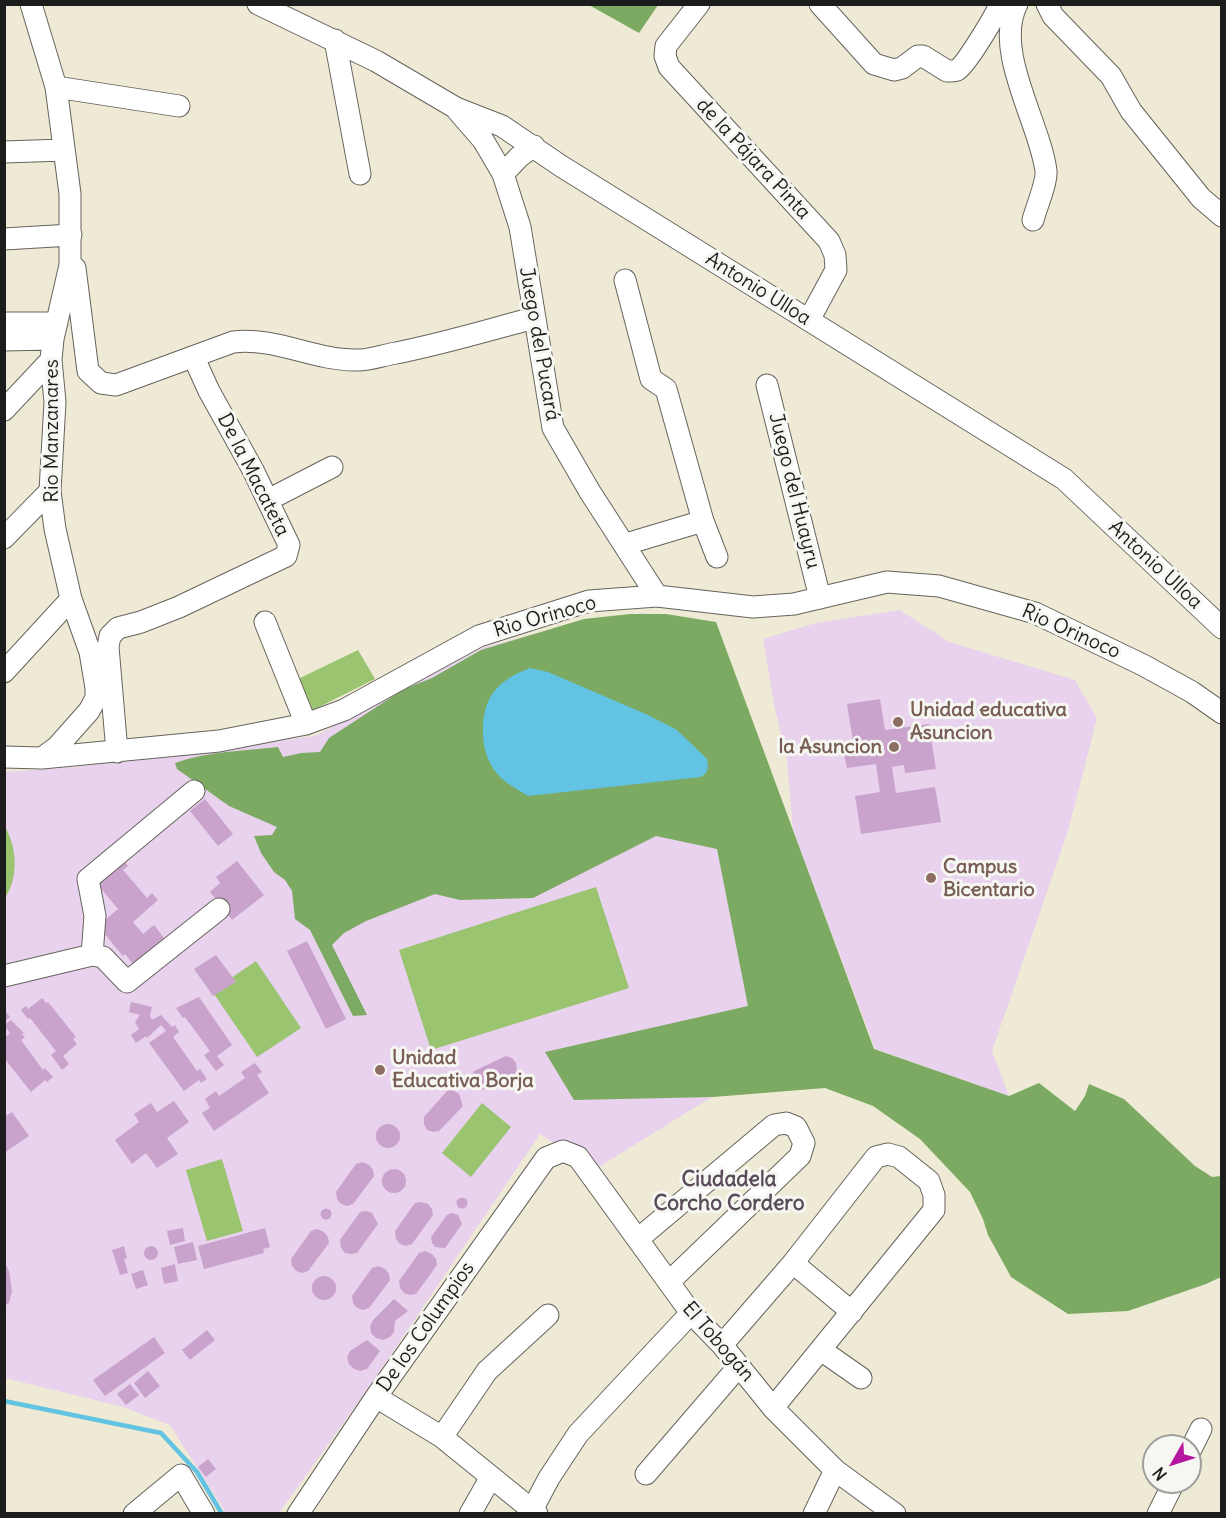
<!DOCTYPE html>
<meta charset="utf-8">
<style>
body{margin:0}
#map{position:relative;width:1226px;height:1518px;overflow:hidden;background:#eeead5;font-family:Delius,sans-serif}
canvas{display:block}
.frame{position:absolute;inset:0;border:6px solid #1c1c1c;pointer-events:none}
.north{position:absolute;left:1142px;top:1434px;width:60px;height:60px;box-sizing:border-box;background:#f6f6f2;border:2px solid #9f9f9c;border-radius:50%;rotate:231deg;font-size:16px;font-weight:700;line-height:24px;text-align:center;color:#1c1c1c}
.north::after{content:'';display:block;margin:auto;width:21px;height:27px;background:#b5179e;clip-path:polygon(50% 0,100% 100%,50% 72%,0 100%)}
</style>
<div id="map">
<canvas width="1226" height="1518"></canvas>
<div class="frame"></div>
<div class="north">N</div>
</div>
<script>
const context = document.querySelector('canvas').getContext('2d');
context.lineJoin = 'round';
function paint(path, color) { context.fillStyle = color; context.fill(path, 'evenodd'); }
function trace(path, color, width, dash) { context.strokeStyle = color; context.lineWidth = width; context.lineCap = dash ? 'butt' : 'round'; context.setLineDash(dash || []); context.stroke(path); }
function write(font, color, halo, rows, align = 'center') {
  context.font = font + ' Delius,sans-serif'; context.lineWidth = 6; context.setLineDash([]); context.textBaseline = 'middle'; context.strokeStyle = halo; context.fillStyle = color; for (const [text, x, y, turn = 0] of rows) {
    context.save(); context.translate(x, y); context.rotate((+turn || 0) * Math.PI / 180); context.textAlign = isNaN(turn) ? turn : align; if (halo) context.strokeText(text, 0, 0); context.fillText(text, 0, 0); context.restore();
  }
}
paint(new Path2D(`
 M900 610 949 642 1075 680 1097 718 1068 831 992 1051 1009 1096 875 1049 793 830 787 760 775 709 763 639 816 623Z
 M644 613 740 760 797 1044 594 1170 540 1134 365 1393 279 1513H226L170 1425 123 1407 5 1378V772L75 767 315 736 482 648 587 620Z`), '#e8d2ee');
paint(new Path2D(`
 M358 650 375 679 313 710 298 679Z
 M5 827C17 847 19 877 5 898Z
 M596 887 629 988 431 1050 399 950Z
 M256 961 301 1028 257 1057 212 991Z
 M482 1103 511 1127 471 1177 442 1153Z
 M222 1159 243 1231 207 1241 186 1170Z`), '#9bc470');
paint(new Path2D(`
 M589 5H658L639 33Z
 M630 614H666L716 622 874 1049 1009 1096 1039 1083 1075 1111 1085 1096 1089 1084 1124 1099 1195 1166 1212 1177 1221 1176V1277L1206 1284 1128 1311 1068 1314 1011 1277 988 1235 983 1219 970 1192 920 1139 873 1106 825 1088 713 1097 574 1100 545 1052 748 1006 717 849 656 836 533 898 460 900 435 894 366 921 344 933 332 945 367 1015 353 1016 310 930 295 919 292 891 285 880 274 872 261 853 254 836 272 835 277 827 229 806 177 769 175 763C208 751 244 751 278 747L283 757 301 753 320 752 329 738 404 689 432 678 481 650 584 619Z`), '#7caa62');
paint(new Path2D(`
 M530 668 548 672 648 715 677 730 707 759 708 767 706 773 701 777 528 796C519 790 509 785 501 778 489 766 484 752 483 735 482 698 496 681 530 668Z`), '#63c3e2');
trace(new Path2D(`
 M4 1401 161 1433 197 1472 222 1514`), '#63c3e2', 4.5);
paint(new Path2D(`
 M880 699 885 730 929 724 936 769 905 773 904 765 892 767 896 793 935 787 941 822 861 834 855 796 880 792 876 764 847 768 842 743 853 741 847 704Z
 M205 799 233 834 218 846 190 811Z
 M121 857 128 866 123 870 147 898 152 893 158 900 133 922 143 934 154 925 164 938 133 964 125 954 123 956 98 926 118 909 94 880Z
 M237 861 264 895 232 920 210 892 220 883 216 877Z
 M307 941 346 1019 326 1029 287 951Z
 M216 955 236 982 213 996 194 969Z
 M199 997 232 1045 217 1056 224 1065 216 1071 204 1055 210 1051 185 1017 183 1018 176 1008Z
 M42 998 46 1003 48 1002 76 1037 73 1039 77 1044 63 1056 69 1064 62 1070 51 1055 56 1051 30 1018 28 1019 21 1010 26 1006 28 1009Z
 M131 1002 152 1007 150 1016 152 1020 161 1015 172 1027 175 1025 179 1032 173 1037 197 1071 200 1069 207 1079 201 1083 199 1080 184 1091 149 1043 166 1031 161 1025 147 1038 146 1036 136 1043 131 1035 139 1029 135 1022 140 1015 129 1012Z
 M4 1010 10 1017 4 1022Z
 M11 1020 24 1033 22 1034 25 1037 21 1040 43 1070 45 1068 53 1077 47 1082 45 1080 31 1092 4 1058V1038L10 1033 4 1025Z
 M506 1056 512 1058 516 1063 517 1070 514 1076 483 1090 476 1087 472 1082 471 1077 474 1071Z
 M255 1063 262 1072 257 1075 269 1093 214 1131 202 1113 210 1108 205 1099 216 1091 219 1096 245 1078 241 1072Z
 M453 1090 459 1094 463 1106 439 1131 433 1132 427 1130 424 1124V1117L447 1091Z
 M174 1101 189 1122 167 1138 178 1154 157 1168 146 1153 132 1164 115 1140 139 1122 134 1114 151 1103 157 1112Z
 M12 1112 29 1136 4 1153V1117Z
 M376 1136a12 12 0 1 1 24 0a12 12 0 1 1-24 0Z
 M362 1162 369 1165 373 1170 374 1176 353 1204 347 1206 341 1204 337 1199 336 1192 356 1164Z
 M382 1181a12 12 0 1 1 24 0a12 12 0 1 1-24 0Z
 M456.5 1203a5.5 5.5 0 1 1 11 0a5.5 5.5 0 1 1-11 0Z
 M421 1202 428 1204 432 1209 433 1215 412 1244 406 1246 400 1244 396 1239 395 1231 415 1203Z
 M320.5 1214a5.5 5.5 0 1 1 11 0a5.5 5.5 0 1 1-11 0Z
 M366 1211 372 1213 378 1224 357 1253 351 1254 345 1253 341 1248 340 1240 360 1212Z
 M452 1213 458 1215 462 1224 445 1248 435 1247 432 1243 431 1237 447 1215Z
 M183 1228 185 1241 170 1245 167 1231Z
 M265 1228 270 1247 263 1249 264 1253 204 1269 198 1246Z
 M317 1229 324 1232 328 1237 329 1243 308 1271 302 1273 296 1271 292 1266 291 1259 311 1231Z
 M193 1242 197 1260 178 1264 174 1247Z
 M144 1253a7 7 0 1 1 14 0a7 7 0 1 1-14 0Z
 M124 1246 127 1258 124 1259 128 1273 120 1275 112 1250Z
 M425 1251 432 1254 436 1259 437 1265 416 1294 410 1295 404 1293 400 1288 399 1281 419 1253Z
 M4 1261 9 1271 12 1291 9 1303 4 1306Z
 M175 1264 178 1281 164 1284 161 1268Z
 M378 1266 385 1269 389 1274 390 1280 369 1308 363 1310 357 1308 353 1303 352 1296 372 1268Z
 M143 1270 148 1285 136 1289 131 1274Z
 M312 1288a12 12 0 1 1 24 0a12 12 0 1 1-24 0Z
 M394 1299 408 1311 395 1321 394 1332 390 1337 383 1340 376 1338 371 1333 370 1326 373 1320Z
 M207 1330 215 1340 190 1360 182 1350Z
 M154 1337 165 1353 105 1396 93 1380Z
 M367 1340 380 1351 367 1369 360 1371 354 1369 349 1364 347 1358 350 1351Z
 M148 1371 160 1386 145 1398 134 1383Z
 M130 1384 139 1395 126 1405 117 1394Z
 M208 1459 216 1469 206 1477 198 1467Z`), '#c9a3cc');
const minor = new Path2D(`
 M31 4 56 87 70 194V265L53 339 51 360 55 402 50 491 55 529 71 599 90 652 96 688V698L89 711 57 747 42 758
 M258 4 376 61 456 108 502 126 561 166 1064 479 1222 628
 M699 4 666 46 665 56 669 67 829 241 835 255 836 270 809 320
 M820 4 874 64 894 70 902 68 918 56H923L947 71C951 71 954 71 957 70 966 65 996 15 1000 4
 M1017 4C993 51 1040 123 1046 171 1047 183 1036 208 1033 220
 M1047 4 1053 16 1111 76 1131 111 1201 198 1222 216
 M335 40 360 174
 M56 87 179 106
 M457 110 483 140 503 174 520 227 553 428 590 492 657 596
 M4 152 64 150
 M503 174 519 157 534 146
 M4 239 71 235
 M75 268 88 371 101 383 116 385 233 342C276 337 313 360 355 360 368 361 383 355 396 353 442 344 488 330 534 318
 M625 280 651 379 666 389 703 521 717 557
 M4 323H57
 M4 340 53 339
 M767 385 820 598
 M4 410 51 360
 M268 500 332 467
 M4 538 50 491
 M626 544 703 521
 M265 622 306 724
 M4 672 71 599
 M117 752 108 647 110 636 118 628 141 622 179 607 286 556 289 545 253 470 209 391 194 358
 M4 757 42 758 219 741 306 724 344 710 479 636 589 601 657 596 753 607 794 604 887 582 939 586 1035 613 1143 665 1192 692 1222 713
 M92 955 95 916 88 879 194 791
 M4 976 92 955 103 957 127 982 219 909
 M638 1239 774 1125 786 1123 796 1127 804 1143 800 1156 669 1282
 M793 1263 852 1312
 M722 1345 793 1263 876 1157 888 1154 899 1157 929 1181 934 1195V1210L773 1408
 M821 1350 861 1378
 M376 1397 442 1437 537 1514
 M442 1437 487 1371 548 1315
 M1190 1451 1201 1429
 M646 1474 739 1366
 M532 1510 549 1478 578 1434 691 1313
 M134 1514 181 1475 204 1514
 M298 1514 376 1397 546 1158 563 1151 578 1157 691 1313 722 1345 773 1408 835 1470 895 1514
 M470 1514 491 1477
 M814 1514 835 1470
 M1158 1514 1174 1482`);
trace(minor, '#66645d', 23);
trace(minor, '#fff', 21);
for (const [x, y, r, color] of [
 [898,722,6,"#8d6e63"],
 [894,747,6,"#8d6e63"],
 [931,878,6,"#8d6e63"],
 [380,1070,6,"#8d6e63"]
]) { const dot = new Path2D(); dot.arc(x, y, r, 0, 2 * Math.PI); context.fillStyle = color; context.fill(dot); trace(dot, '#f6f6f2', 2); }
write('20px', '#1c1c1c', '#f6f6f2', [
 ["de la Pájara Pinta",753,159,47],
 ["Antonio Ulloa",758,289,32],
 ["Juego del Pucará",539,344,80],
 ["Rio Manzanares",52,431,-90],
 ["De la Macateta",253,475,63],
 ["Juego del Huayru",794,491,76],
 ["Antonio Ulloa",1155,565,43],
 ["Rio Orinoco",545,617,-16],
 ["Rio Orinoco",1071,632,24],
 ["De los Columpios",426,1327,-55],
 ["El Tobogán",718,1342,49]
]);
write('bold 20px', '#785e54', '#f6f6f2', [
 ["Unidad educativa",910,710],
 ["Asuncion",910,733],
 ["la Asuncion",882,747,"right"],
 ["Campus",943,867],
 ["Bicentario",943,890],
 ["Unidad",392,1058],
 ["Educativa Borja",392,1081]
], 'left');
write('bold 21px', '#594b5a', '#f6f6f2', [
 ["Ciudadela",729,1180],
 ["Corcho Cordero",729,1204]
]);
</script>
